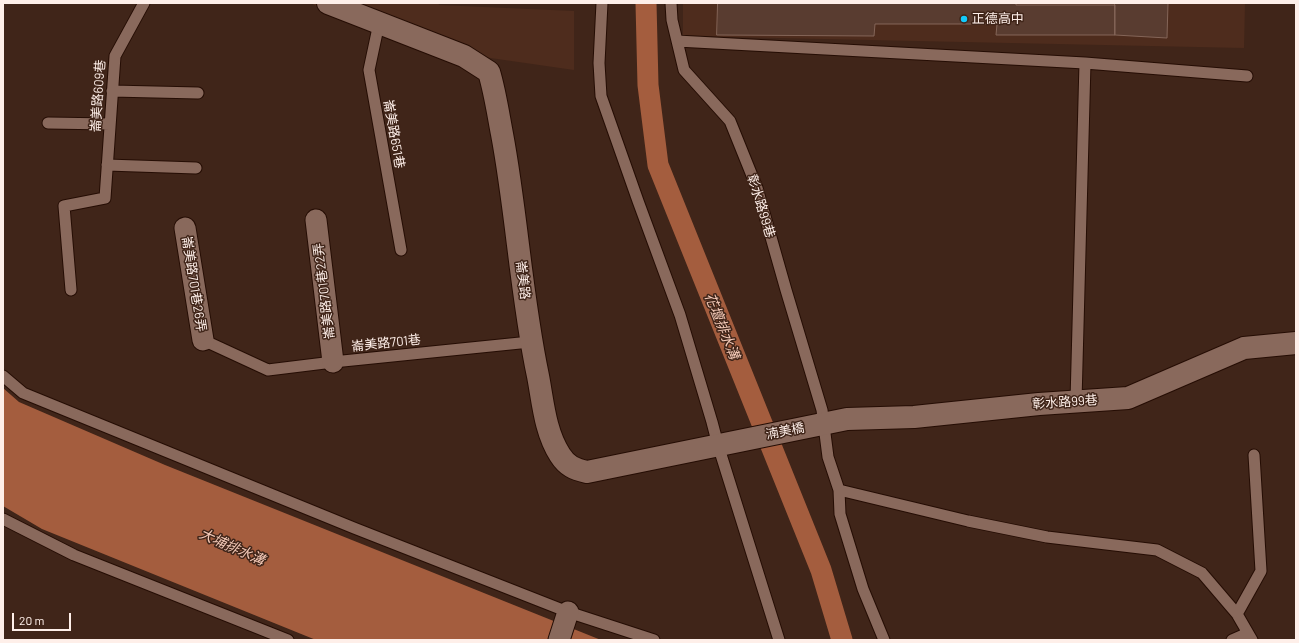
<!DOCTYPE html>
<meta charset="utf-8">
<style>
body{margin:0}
#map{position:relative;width:1299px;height:643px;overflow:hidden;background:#402519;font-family:Barlow,sans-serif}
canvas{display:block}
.frame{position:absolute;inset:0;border:4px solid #feefe9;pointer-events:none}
.scale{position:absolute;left:12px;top:613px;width:59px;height:18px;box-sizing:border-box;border:2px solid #feefe9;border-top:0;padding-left:5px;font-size:12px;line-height:14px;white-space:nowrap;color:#feefe9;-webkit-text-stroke:3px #402519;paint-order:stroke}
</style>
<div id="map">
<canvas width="1299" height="643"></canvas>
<div class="frame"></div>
<div class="scale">20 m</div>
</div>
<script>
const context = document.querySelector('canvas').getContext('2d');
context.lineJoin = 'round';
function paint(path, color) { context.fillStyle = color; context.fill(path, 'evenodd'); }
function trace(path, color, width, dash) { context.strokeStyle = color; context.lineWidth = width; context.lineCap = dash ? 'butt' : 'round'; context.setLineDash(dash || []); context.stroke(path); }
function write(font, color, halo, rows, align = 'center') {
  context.font = font + ' Barlow,"Noto Sans TC",sans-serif'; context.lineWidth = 3; context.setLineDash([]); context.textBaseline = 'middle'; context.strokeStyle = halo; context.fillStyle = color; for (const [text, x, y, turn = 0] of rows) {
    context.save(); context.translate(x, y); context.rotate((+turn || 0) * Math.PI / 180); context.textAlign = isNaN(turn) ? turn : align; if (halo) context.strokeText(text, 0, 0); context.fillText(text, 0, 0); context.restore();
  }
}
paint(new Path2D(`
 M311 3H438L439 5 574 11V70L421 48 323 10Z
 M683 3H1245L1244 48 683 36Z`), '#4e2c1d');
paint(new Path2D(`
 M3 388 19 402 165 465 601 640H316L42 529 3 506Z`), '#a45d3e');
trace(new Path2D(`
 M646 3 648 85 658 165 821 570 842 640`), '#a45d3e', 21);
const building = new Path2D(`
 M718 3H1016V5H1115V35H996L997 24H875L874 36 717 35Z
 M1115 3H1168L1167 38 1115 35Z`);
paint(building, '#593c30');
trace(building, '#846558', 1);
const lane = new Path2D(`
 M602 3 599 63 601 96 638 201 680 315 712 422 718 445 779 640
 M671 3 672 20 684 70 730 121 757 188 786 290 822 410 828 457 839 490 840 514 863 589 884 640
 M379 23 369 70 401 250
 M677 41 1085 63 1247 76
 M112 91 198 93
 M48 123 110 124
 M107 165 196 168
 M71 290 64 206 105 198 115 56 144 3
 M203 340 268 370 333 362 530 342
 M3 376 23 393 354 528 568 612 654 640
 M1076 401 1085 63
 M839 490 968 521 1047 537 1157 550 1202 573 1237 614 1252 640
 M3 519 74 555 288 640
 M1237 614 1261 571 1254 455
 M1232 640 1248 633`);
const street = new Path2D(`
 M316 220 333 362
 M185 228 203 340
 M559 640 568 612`);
const secondary = new Path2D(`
 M328 3 464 56 489 72C495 92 498 113 502 134 517 214 521 296 538 376 543 402 545 432 560 455 567 466 574 469 587 472L847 419 914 417 1039 404 1128 398 1244 348 1296 343`);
trace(lane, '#250d04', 13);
trace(street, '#250d04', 23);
trace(secondary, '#250d04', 24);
trace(lane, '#89695c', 11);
trace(street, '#89695c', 21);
trace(secondary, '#89695c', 22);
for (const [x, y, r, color] of [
 [964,19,4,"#13cafb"]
]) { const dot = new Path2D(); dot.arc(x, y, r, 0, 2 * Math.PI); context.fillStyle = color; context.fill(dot); trace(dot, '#402519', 1.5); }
write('13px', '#feefe9', '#402519', [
 ["正德高中",972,19]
], 'left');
write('13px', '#feefe9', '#402519', [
 ["崙美路609巷",98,96,-86],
 ["崙美路651巷",394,134,80],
 ["彰水路99巷",761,206,73],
 ["崙美路",523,280,83],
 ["崙美路701巷26弄",194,284,81],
 ["崙美路701巷22弄",324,291,-97],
 ["崙美路701巷",386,343,-6],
 ["彰水路99巷",1065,402,-4],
 ["湳美橋",785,431,-11]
]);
write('italic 14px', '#f4cab8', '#402519', [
 ["花壇排水溝",722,326,68],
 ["大埔排水溝",232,547,24]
]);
</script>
